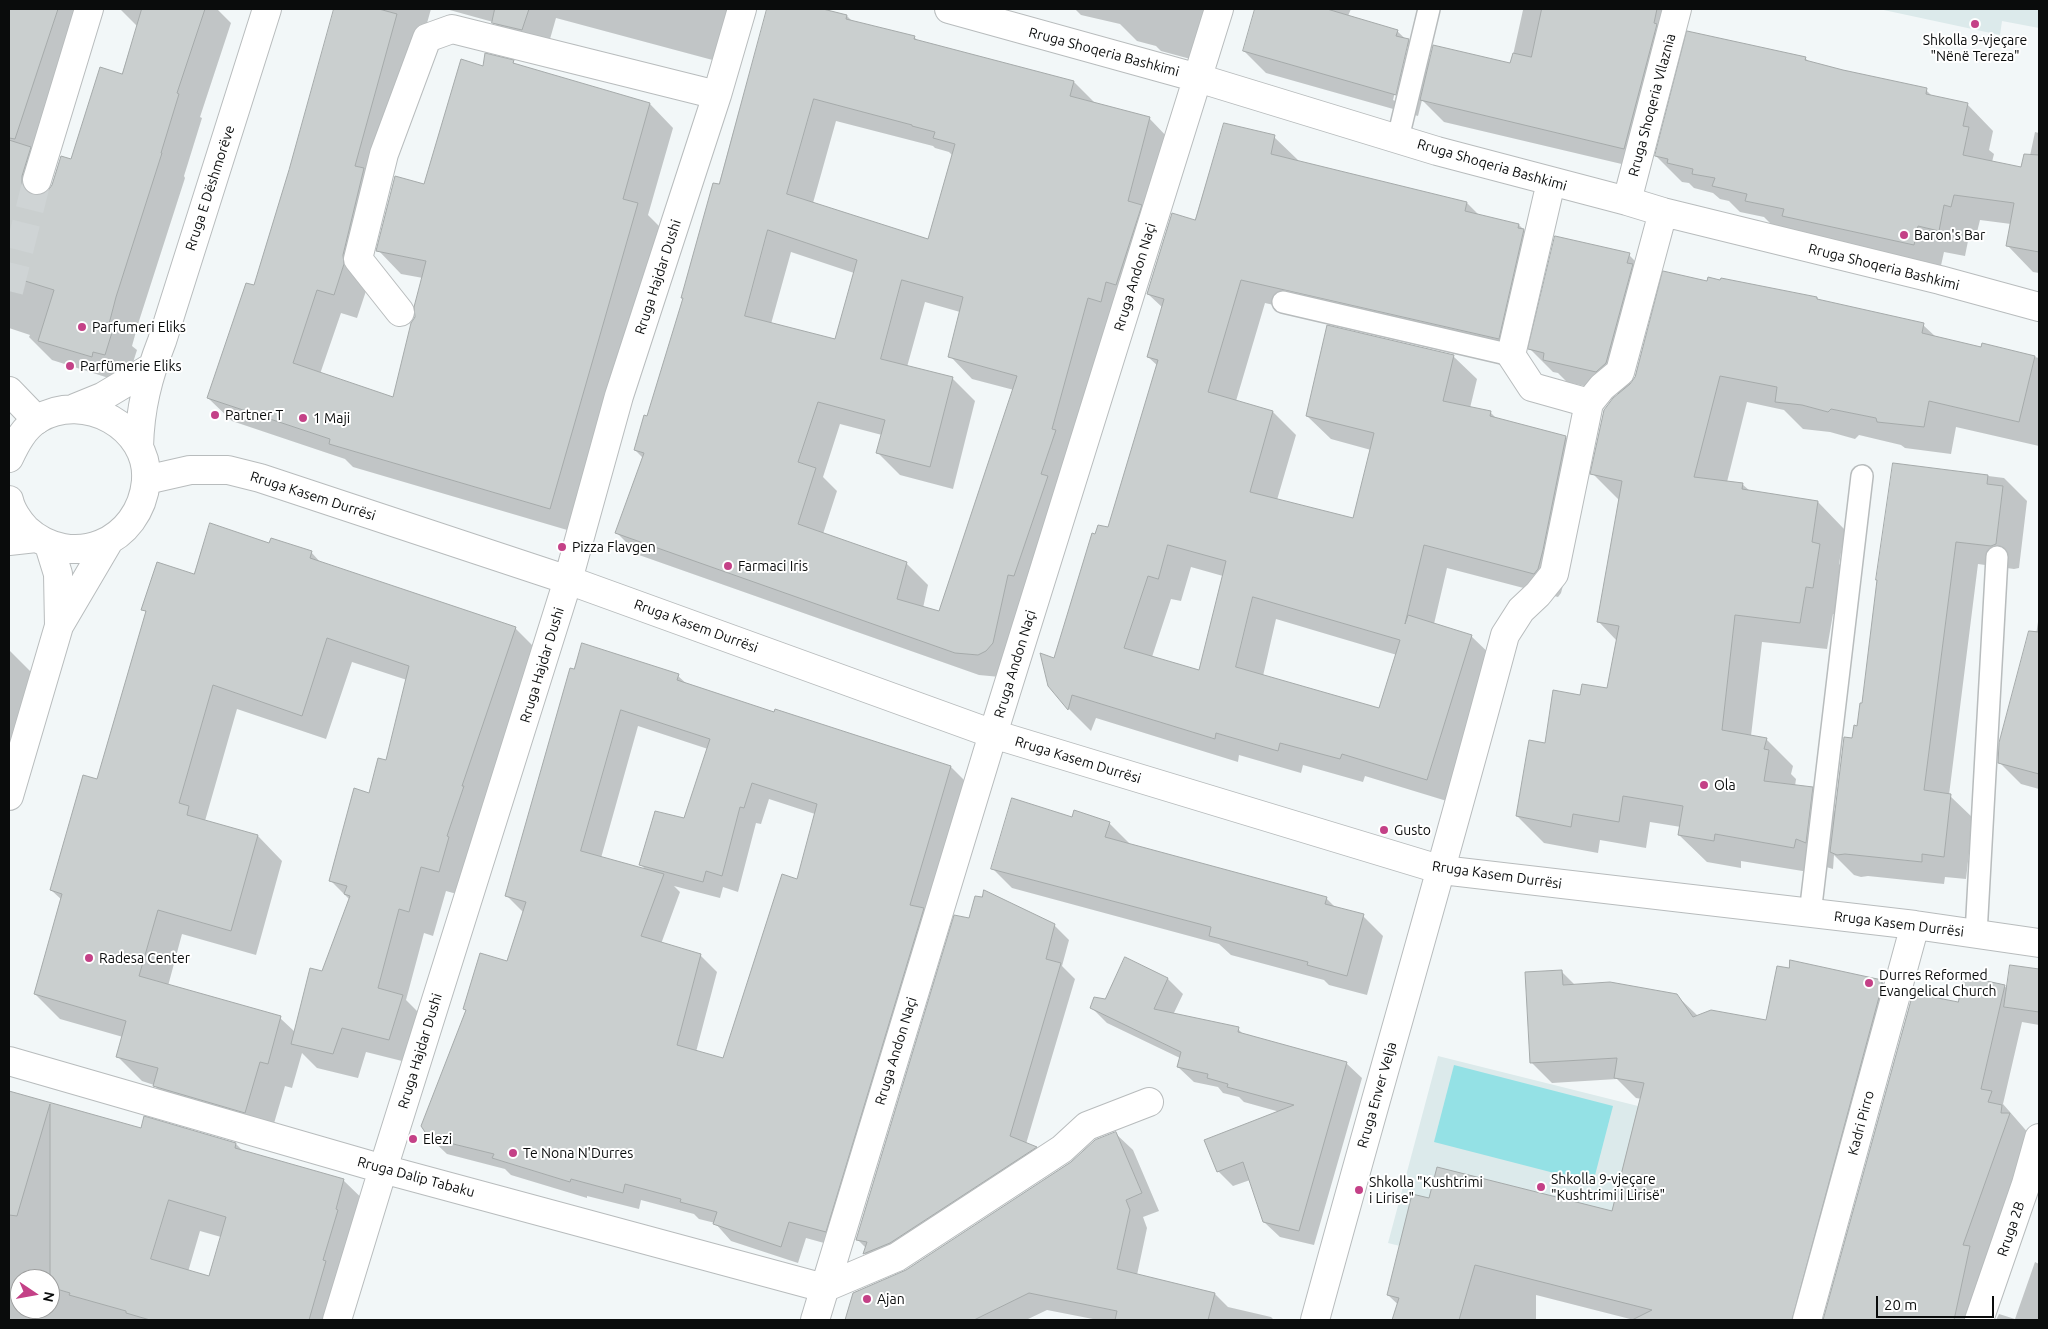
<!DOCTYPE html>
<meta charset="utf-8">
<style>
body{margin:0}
#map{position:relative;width:2048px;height:1329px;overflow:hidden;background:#f2f7f8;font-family:Ubuntu,sans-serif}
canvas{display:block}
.frame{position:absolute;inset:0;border:10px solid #0a0c0c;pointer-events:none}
.north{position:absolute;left:10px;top:1269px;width:50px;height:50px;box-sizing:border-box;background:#fff;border:1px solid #9d9e9e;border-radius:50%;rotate:102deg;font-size:14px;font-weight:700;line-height:20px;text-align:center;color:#0a0c0c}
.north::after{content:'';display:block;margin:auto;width:18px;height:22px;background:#c44187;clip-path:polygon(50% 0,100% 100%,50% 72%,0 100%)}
.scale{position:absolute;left:1876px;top:1296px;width:118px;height:22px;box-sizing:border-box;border:2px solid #0a0c0c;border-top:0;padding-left:6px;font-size:15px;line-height:18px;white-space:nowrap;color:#0a0c0c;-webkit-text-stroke:4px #fff;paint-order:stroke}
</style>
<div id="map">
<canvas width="2048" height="1329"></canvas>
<div class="frame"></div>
<div class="north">N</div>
<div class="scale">20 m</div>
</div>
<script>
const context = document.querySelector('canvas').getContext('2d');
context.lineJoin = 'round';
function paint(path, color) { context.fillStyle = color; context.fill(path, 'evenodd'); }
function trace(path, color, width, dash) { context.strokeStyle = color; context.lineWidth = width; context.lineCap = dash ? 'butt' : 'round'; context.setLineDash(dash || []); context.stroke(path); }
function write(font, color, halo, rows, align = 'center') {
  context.font = font + ' Ubuntu,sans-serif'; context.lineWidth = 4; context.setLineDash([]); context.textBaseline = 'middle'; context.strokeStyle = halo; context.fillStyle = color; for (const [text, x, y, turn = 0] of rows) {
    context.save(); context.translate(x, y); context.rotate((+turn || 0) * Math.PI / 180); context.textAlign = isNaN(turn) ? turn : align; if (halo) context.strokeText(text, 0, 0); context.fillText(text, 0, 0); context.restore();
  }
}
paint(new Path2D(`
 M1879 9H2039V28L2002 21 2000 35Z
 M1438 1056 1638 1106 1649 1309 1388 1243Z`), '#dceaeb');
paint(new Path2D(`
 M1454 1065 1613 1106 1593 1183 1434 1142Z`), '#94e1e5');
paint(new Path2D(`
 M9 9H89L53 171 46 194 72 161 123 75 138 27 120 9H219L218 10 231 23 200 117 202 118 184 176 185 178 139 321 132 346 137 350 128 378 115 380 52 360 29 337 30 335 9 328Z
 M335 9H431L418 55 366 279 367 288 357 318 341 313 320 374 394 399 416 318 423 278 401 274 378 250 425 186 484 68 513 62 516 65 650 104 673 128 648 215 661 228 574 532 353 467 345 459 232 421 208 398 255 287 290 171Z
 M446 9H734L720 62 556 18 546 53 517 46 493 22Z
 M768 9H816L847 16 852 21 914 37 918 41 1074 82 1097 105 1149 118 1171 141 1000 677 979 675 639 555 617 533 643 458 635 450 648 418 684 299 682 297 720 186ZM836 121 933 146 935 148 949 152 953 156 929 241 813 203ZM791 252 854 273 836 340 771 324ZM925 302 960 312 950 356 972 379 1014 390 939 612 923 608 928 585 906 563 823 534 837 491 823 477 840 424 882 435 878 453 900 475 953 489 975 401 952 378 907 367Z
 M1075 9H1207L1194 60 1161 51 1156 46 1137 41 1120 24 1081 15Z
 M1257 9H1351L1348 16 1397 31 1430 62 1511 64 1523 10 1517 9H1685L1647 170 1444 122 1422 100 1418 116 1266 73 1244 51ZM1406 47H1408L1395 101 1393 100Z
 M1805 58 1809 62 1926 90 1933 97 1967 104 1993 131 1989 150 1994 154 1992 162 2027 170 2035 132 2039 133V273L2033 272 2007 245 2011 224 1980 220 1977 232 1970 231 1965 256 1944 252 1940 270 1773 226 1764 217 1740 212 1729 201 1720 199 1713 193 1694 188 1689 183 1682 182 1656 156Z
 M1274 137 1298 160 1297 162 1467 203 1479 215 1519 225 1547 253 1522 362 1265 303 1236 401 1273 412 1296 435 1277 500 1354 520 1371 450 1331 439 1307 416 1453 356 1477 379 1470 408 1491 413 1498 420 1566 437 1589 461 1566 574 1561 593 1558 597 1447 568 1434 624 1471 636 1495 659 1450 802 1365 776 1363 782 1303 765 1301 773 1239 755 1238 762 1096 718 1091 731 1069 709 1049 685 1055 660 1109 529 1158 366 1148 357 1163 308 1148 294 1196 222ZM1191 567 1223 576 1200 672 1152 657 1171 599 1181 601ZM1276 619 1397 655 1380 709 1263 676Z
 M1629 255 1652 278 1655 289 1629 388 1708 283 1817 298 1819 300 1923 325 1936 337 1982 348 1983 345 2039 358V446L1956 427 1951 454 1905 448 1901 445 1859 435 1855 439 1830 432 1803 429 1784 410 1747 402 1727 482 1742 484 1750 491 1818 502 1845 530 1839 564 1847 572 1840 615 1833 614 1827 649 1762 642 1751 736 1766 739 1793 766 1791 774 1796 779 1795 786 1812 788 1836 812 1863 704 1894 464 2004 478 2027 501 2019 568 2014 569 1978 564 1949 795 1973 818 1966 879 1945 877 1944 884 1868 876 1861 877 1854 875 1834 855 1833 869 1823 866 1821 874 1741 861V868L1707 862 1679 835 1681 827 1650 822 1646 848 1600 840 1598 853 1544 843 1517 816 1546 745 1581 696 1608 690 1617 641 1599 622 1620 501 1592 473 1619 394 1567 382 1558 373 1553 372 1530 349Z
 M270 544 311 552 322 564 515 628 540 653 464 896 446 891 433 936 424 933 406 1000 427 1021 414 1064 366 1052 358 1078 317 1068 302 1053 292 1088 285 1086 270 1137 179 1111 154 1085 142 1081 117 1056 123 1037 60 1019 35 994 62 900 51 890 98 781 147 613 143 609 194 576ZM352 662 407 680 387 762 331 881 350 900 322 973 295 1032 280 1018 168 986 182 934 256 955 282 861 258 836 205 821 237 709 326 739Z
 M2039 615V789L2021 784 1999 762 2034 649Z
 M583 645 678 676 688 685 775 714 776 711 951 767 968 784 842 1248 806 1238 798 1263 731 1241 715 1223 699 1219 694 1214 641 1200 639 1209 587 1196V1198L511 1175 505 1169 447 1154 429 1137 467 1011 464 1008 508 963 523 912 506 895ZM638 726 708 749 685 820 641 865 646 870 601 858ZM769 799 815 814 798 881 724 1060 696 1052 717 972 700 955 661 944 680 892 674 886 720 898 723 887 738 892 756 823 761 824Z
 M9 650 35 676 9 765Z
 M1073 819 1109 823 1129 843V845L1326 898 1337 909 1363 916 1383 936 1367 995 1329 985 1324 980 1231 955 1219 944 1012 888 992 868Z
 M1054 925 1069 940 1062 966 1075 979 1026 1144 1036 1148 1050 1162 879 1268 865 1254 866 1248 857 1239Z
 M1125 959 1168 979 1183 994 1173 1015 1238 1029 1244 1035 1346 1063 1362 1078 1314 1245 1280 1237 1264 1222 1250 1180 1233 1186 1218 1171 1280 1112 1244 1102 1239 1097 1223 1093 1218 1087 1194 1082 1178 1067 1180 1058 1107 1023 1092 1008 1106 1000Z
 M2011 966 2039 971V1025L2022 1022 2003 1104 2030 1135 1985 1320H1824L1914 994 1959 1004 2004 986 2008 989Z
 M1562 972 1575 985 1676 995 1698 1016 1767 1022 1881 981 1902 1002 1817 1320H1634L1536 1295V1320H1426L1409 1315 1388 1295 1430 1200 1613 1212 1642 1099 1636 1098 1617 1079 1552 1083 1532 1063Z
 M9 1092 141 1130 236 1144 244 1152 343 1180 375 1211 349 1320H9ZM200 1231 221 1237 210 1278 188 1272ZM20 1279H50V1309H20Z
 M1115 1133 1133 1150 1159 1211 1143 1217 1147 1228 1137 1275 1215 1294 1228 1307 1271 1317 1274 1320H1098L1047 1310 1026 1320H847L854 1294 906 1271Z
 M2035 1262 2039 1264V1320H1996L1999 1314 2015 1319Z`), '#0003');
const building = new Path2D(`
 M9 9H58L15 139 9 138Z
 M142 9H205L177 93 179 94 161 153H162L116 297 109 324 114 326 105 355 93 352 92 357 38 341 54 290 9 276V140L31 147 22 176V184L25 190 33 195H41L47 192 52 185 61 156 71 159 100 67 122 74Z
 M334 9H379L397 14 355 166 364 168 343 255 344 264 334 295 317 290 293 363 393 397 411 323 415 317 414 307 426 261 376 251 395 176 424 184 461 59 483 66 485 53 514 60 513 63 650 103 623 199 638 203 550 509 329 444 330 439 207 398 246 283 254 285 289 170Z
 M495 9H529L522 30 492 23Z
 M767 9H823L847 15 846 19 915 36 914 39 1074 81 1070 96 1150 117 1128 201 1142 205 1116 285 1106 282 1101 302 1088 298 1052 429 1056 430 1041 474 1048 476 1014 576 1008 575 993 643 986 651 978 655 955 653 615 533 644 453 634 450 644 415 647 416 683 298H681L713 183 719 184ZM814 99 912 125V126L935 132 933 138 955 144 928 239 787 194ZM768 230 857 260 835 339 745 316ZM902 280 963 297 948 357 1017 376 939 611 897 599 907 562 798 524 816 468 798 462 818 402 885 420 876 453 930 467 953 377 881 359Z
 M1255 9H1327L1398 30 1396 36 1409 39 1396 95 1243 51Z
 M1542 9H1657L1654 23 1657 24 1624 149 1420 100 1433 45 1510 63 1513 53 1531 57Z
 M1687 31 1806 57 1805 60 1843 70 1927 88 1926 94 1968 103 1963 126 1969 127 1963 155 2021 167 2024 154 2039 155V252L2006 246 2014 203 1954 195 1951 207 1944 205 1939 231 1918 226 1914 245 1782 216 1784 209 1745 201 1747 194 1712 186 1715 178 1692 174 1693 169 1667 163 1668 159 1655 156Z
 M1224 123 1275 135 1271 154 1467 202 1465 211 1519 224 1518 228 1524 229 1499 339 1241 280 1208 392 1273 411 1250 492 1353 518 1374 433 1306 416 1327 325 1454 355 1443 401 1491 411 1490 416 1566 436 1543 550 1538 569 1534 574 1424 545 1405 624 1408 615 1472 635 1427 780 1342 754 1340 759 1280 743 1278 751 1216 733 1215 739 1072 695 1068 710 1048 686 1040 653 1054 658 1092 533 1095 534 1098 525 1108 527 1158 360 1147 357 1164 299 1147 294 1172 213 1195 220ZM1168 545 1226 561 1199 670 1124 648 1148 576 1158 579ZM1253 597 1400 640 1379 708 1236 667Z
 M1555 236 1630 253 1627 263 1633 264 1606 363 1596 372 1543 360 1544 353 1528 349Z
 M1663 271 1707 281 1708 277 1720 280 1721 278 1817 297V299L1924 323 1922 333 1981 347 1982 343 2035 356 2019 422 1929 401 1924 427 1877 422 1876 418 1831 409 1828 412 1802 405 1775 402 1777 387 1720 376 1694 477 1743 483 1742 489 1818 501 1812 542 1820 544 1813 588 1806 587 1800 623 1735 615 1722 730 1767 738 1764 749 1769 750 1764 781 1813 787 1806 843 1796 839 1794 848 1715 834 1714 841 1678 835 1683 806 1623 796 1619 822 1573 814 1571 827 1516 816 1529 740 1545 743 1553 690 1580 695 1582 684 1607 688 1619 626 1597 622 1622 481 1590 474 1604 410 1613 398 1630 384 1635 377Z
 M1893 463 1988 475 1987 484 2003 486 1996 544 1991 546 1956 542 1924 790 1951 794 1944 857 1922 854V862L1845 854 1837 855 1830 852 1844 737 1852 738 1854 725 1857 726 1860 703H1862L1877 580H1876Z
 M210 523 269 543 271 538 312 551 310 558 516 627 462 786H464L447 836 449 837 439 872 421 867 409 912 399 909 378 988 403 995 389 1040 342 1028 333 1054 291 1044 310 968 322 971 350 896 344 894 347 886 329 881 354 788 369 793 378 758 386 760 409 666 327 638 302 716 213 685 179 803 189 806 187 815 258 835 231 931 158 910 139 976 281 1016 268 1064 260 1062 245 1113 153 1086 158 1068 116 1057 126 1021 34 994 62 894 50 890 83 775 97 779 146 611 141 610 157 562 194 574Z
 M2029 631 2039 632V774L1998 763 1999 743Z
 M582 643 679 674 677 680 774 712 775 709 951 766 910 905 924 908 826 1232 789 1222 781 1247 713 1224 717 1212 680 1202 681 1199 625 1184 623 1193 571 1179 570 1182 492 1158 494 1154 429 1138 421 1126 466 1010 463 1009 480 953 507 961 526 902 505 896 570 668 574 669ZM621 710 710 739 684 818 655 811 639 865 703 882 706 871 722 876 740 807 744 808 752 783 817 804 797 879 782 874 723 1058 677 1045 701 954 641 936 664 874 581 851Z
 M1012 798 1072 817 1074 810 1110 822 1105 837 1327 897 1325 904 1364 914 1347 976 1307 965 1308 962 1209 936 1211 927 991 869Z
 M984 890 1055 924 1046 959 1061 963 1010 1136 1037 1147 890 1243 863 1254 867 1242 856 1240 954 915 969 918 975 896 982 897Z
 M1125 957 1168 978 1154 1009 1239 1027 1238 1032 1347 1062 1299 1231 1263 1222 1243 1162 1217 1172 1204 1140 1294 1105 1227 1087 1228 1084 1207 1078 1208 1074 1177 1067 1181 1052 1090 1008 1094 997 1105 999Z
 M1790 960 1882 980V986L1792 1320H1632L1652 1310 1475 1265 1459 1320H1392L1399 1298 1387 1295 1412 1194 1429 1198 1437 1167 1612 1211 1644 1083 1614 1078 1617 1058 1530 1063 1525 972 1562 970 1563 985 1610 982 1677 994 1693 1017 1711 1010 1766 1020 1777 966 1789 968Z
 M2010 965 2039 969V1012L2004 1007Z
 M1964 976 2005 985 1981 1089 1992 1091 1988 1102 2002 1105 2001 1113H2010L1963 1245 1970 1246 1954 1320H1823L1913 993 1958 1002Z
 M9 1091 141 1128 144 1116 236 1143 235 1148 344 1179 336 1209 338 1210 323 1260 326 1261 309 1320H150L126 1313V1311L69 1295 70 1293 50 1287V1104L17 1216 9 1215ZM169 1200 226 1217 209 1276 151 1259Z
 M1116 1132 1142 1193 1126 1200 1130 1210 1117 1269 1215 1293 1208 1320H1115L1117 1311 1029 1293 974 1320H845L853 1293 906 1270 1071 1162 1095 1140Z`);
paint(building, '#cacfcf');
trace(building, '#a5aaaa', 1);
trace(new Path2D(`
 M9 291 37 180`), '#cfd4d5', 28, [28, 14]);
const service = new Path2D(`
 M1398 138 1429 9
 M1283 302 1511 355
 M1810 914 1862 476
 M1976 934 1997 557`);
const minor = new Path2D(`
 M949 9 1198 78 1437 151 1627 201 1663 212 1940 280 2039 307
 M37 180 89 9
 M1551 182 1511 355 1532 387 1589 403
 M1627 201 1677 9
 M400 312 358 259 384 154 427 38 452 29 717 95
 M9 391 37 420
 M146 480 190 470H228L260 478 568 580 993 734 1442 870 1915 925 2039 943
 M9 1061 383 1169 824 1288 897 1257 1062 1149 1087 1126 1149 1102
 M337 1320 383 1169 568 580 619 396 717 95 742 9
 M815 1320 993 734 1219 9
 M1315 1320C1377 1092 1444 864 1505 635L1521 610 1538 594 1554 574 1589 403 1602 387 1620 372 1663 212
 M1807 1320 1915 925
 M1979 1320 2026 1184 2039 1138`);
const tertiary = new Path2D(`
 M9 541 36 538`);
const primary = new Path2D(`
 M75 408 102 397 152 367
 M139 447C140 408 148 377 162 341L267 9
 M9 458C16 443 24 428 38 419 84 391 150 427 146 481 140 543 72 571 26 529 19 522 11 510 9 500
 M49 545 58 574 59 626
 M9 796 59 626 109 541`);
trace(service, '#b8bcbd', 24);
trace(minor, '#b8bcbd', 30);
trace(tertiary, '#b8bcbd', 30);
trace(primary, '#b8bcbd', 30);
trace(service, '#fff', 21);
trace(minor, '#fff', 28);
trace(tertiary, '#fff', 28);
trace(primary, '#fff', 28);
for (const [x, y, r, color] of [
 [1975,24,5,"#c44187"],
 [1904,235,5,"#c44187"],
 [82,327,5,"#c44187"],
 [70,366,5,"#c44187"],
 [215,415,5,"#c44187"],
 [303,418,5,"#c44187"],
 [562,547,5,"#c44187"],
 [728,566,5,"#c44187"],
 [1704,785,5,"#c44187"],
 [1384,830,5,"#c44187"],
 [89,958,5,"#c44187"],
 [1869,983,5,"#c44187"],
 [413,1139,5,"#c44187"],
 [513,1153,5,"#c44187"],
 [1541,1187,5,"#c44187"],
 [1359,1190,5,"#c44187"],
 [867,1299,5,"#c44187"]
]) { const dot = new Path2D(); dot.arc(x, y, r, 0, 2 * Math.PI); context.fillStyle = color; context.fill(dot); trace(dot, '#fff', 2); }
write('14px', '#0a0c0c', '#fff', [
 ["Shkolla 9-vjeçare",1975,40,"center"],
 ["\"Nënë Tereza\"",1975,56,"center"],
 ["Baron's Bar",1914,235],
 ["Parfumeri Eliks",92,327],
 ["Parfümerie Eliks",80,366],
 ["Partner T",225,415],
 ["1 Maji",313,418],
 ["Pizza Flavgen",572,547],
 ["Farmaci Iris",738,566],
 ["Ola",1714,785],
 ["Gusto",1394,830],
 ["Radesa Center",99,958],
 ["Durres Reformed",1879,975],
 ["Evangelical Church",1879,991],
 ["Elezi",423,1139],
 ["Te Nona N'Durres",523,1153],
 ["Shkolla 9-vjeçare",1551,1179],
 ["\"Kushtrimi i Lirisë\"",1551,1195],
 ["Shkolla \"Kushtrimi",1369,1182],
 ["i Lirise\"",1369,1198],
 ["Ajan",877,1299]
], 'left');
write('14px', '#0a0c0c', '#fff', [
 ["Rruga Shoqeria Bashkimi",1104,52,15],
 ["Rruga Shoqeria Vllaznia",1652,105,-75],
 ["Rruga Shoqeria Bashkimi",1492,165,16],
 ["Rruga E Dëshmorëve",210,188,-72],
 ["Rruga Shoqeria Bashkimi",1884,267,14],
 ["Rruga Hajdar Dushi",658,277,-72],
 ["Rruga Andon Naçi",1135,277,-73],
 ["Rruga Kasem Durrësi",313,496,18],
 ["Rruga Kasem Durrësi",696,626,20],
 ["Rruga Andon Naçi",1015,664,-73],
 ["Rruga Hajdar Dushi",542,665,-73],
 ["Rruga Kasem Durrësi",1078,760,17],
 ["Rruga Kasem Durrësi",1497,875,8],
 ["Rruga Kasem Durrësi",1899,924,7],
 ["Rruga Hajdar Dushi",420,1051,-73],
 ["Rruga Andon Naçi",896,1051,-73],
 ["Rruga Enver Velja",1377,1095,-74],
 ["Kadri Pirro",1861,1123,-75],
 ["Rruga Dalip Tabaku",416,1177,15],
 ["Rruga 2B",2011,1229,-71]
]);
</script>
